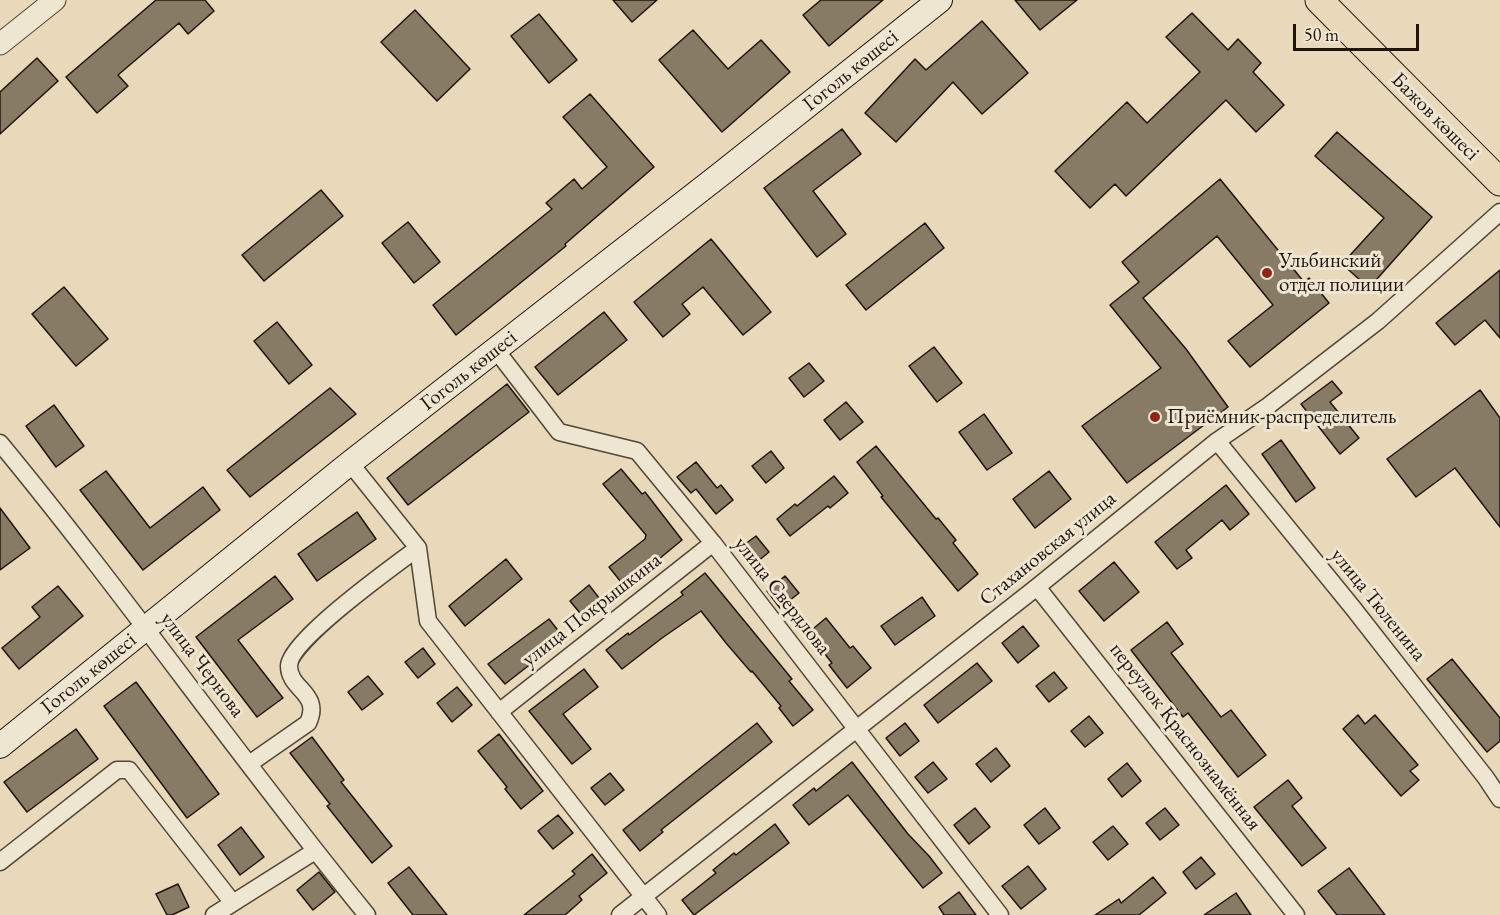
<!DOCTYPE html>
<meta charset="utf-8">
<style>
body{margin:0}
#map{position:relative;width:1500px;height:915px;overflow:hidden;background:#e7d9b9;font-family:"EB Garamond",serif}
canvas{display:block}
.scale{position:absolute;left:1293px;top:24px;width:126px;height:27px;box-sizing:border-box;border:3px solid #21150b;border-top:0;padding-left:8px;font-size:18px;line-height:21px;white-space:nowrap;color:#21150b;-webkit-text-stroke:4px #efe6d2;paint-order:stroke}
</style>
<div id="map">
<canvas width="1500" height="915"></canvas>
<div class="scale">50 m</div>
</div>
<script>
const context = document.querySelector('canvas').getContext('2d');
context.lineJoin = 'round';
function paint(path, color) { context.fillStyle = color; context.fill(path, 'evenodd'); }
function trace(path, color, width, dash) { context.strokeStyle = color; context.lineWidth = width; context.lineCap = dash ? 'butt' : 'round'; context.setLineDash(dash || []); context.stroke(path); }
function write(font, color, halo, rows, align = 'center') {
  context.font = font + ' "EB Garamond",serif'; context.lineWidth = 6; context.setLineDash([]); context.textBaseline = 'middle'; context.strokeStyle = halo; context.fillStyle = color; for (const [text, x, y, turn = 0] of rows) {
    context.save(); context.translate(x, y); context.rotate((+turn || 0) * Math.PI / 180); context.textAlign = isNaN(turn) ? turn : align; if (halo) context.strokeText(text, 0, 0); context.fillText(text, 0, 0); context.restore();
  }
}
const building = new Path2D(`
 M156 0H205L214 11 188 34 179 23 118 75 128 86 97 113 66 77Z
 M613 0H657L632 22Z
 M821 0H883L829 46 803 15Z
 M1015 0H1077L1040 30Z
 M415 10 470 69 437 101 381 42Z
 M1192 13 1228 50 1238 39 1261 63 1253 72 1284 105 1256 132 1226 100 1126 196 1115 184 1090 208 1055 171 1127 102 1147 123 1200 72 1166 37Z
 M539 14 577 60 549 83 511 36Z
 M982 21 1028 73 982 114 953 82 896 142 865 113 915 59 926 70Z
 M693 30 728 69 761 40 790 72 722 132 659 60Z
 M37 58 58 81 0 134V92Z
 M590 94 654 167 565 244 566 246 456 335 433 305 552 209 546 203 574 179 582 189 607 167 563 117Z
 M842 129 861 154 813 191 846 234 817 257 764 188Z
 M1337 132 1432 217 1369 288 1342 264 1384 218 1315 156Z
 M1220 179 1304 282 1309 278 1329 303 1250 367 1228 341 1273 305 1217 236 1143 298 1186 349 1228 407 1127 483 1082 426 1161 368 1110 305 1139 282 1122 262Z
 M321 190 343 216 264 281 242 255Z
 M408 222 440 262 414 283 382 243Z
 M925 223 944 248 866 310 846 285Z
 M711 239 771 312 743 335 703 287 682 304 690 314 663 337 634 302Z
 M1500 270V338L1485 320 1455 345 1436 323Z
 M64 287 108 339 76 366 32 314Z
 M604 312 627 340 558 395 535 367Z
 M277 322 312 365 289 384 254 341Z
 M934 347 962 383 937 402 909 366Z
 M809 363 824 381 804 397 789 378Z
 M1332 381 1342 393 1330 402 1359 438 1340 454 1301 404Z
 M507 384 529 412 408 505 387 478Z
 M330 388 356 414 250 497 227 470Z
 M1480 390 1500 418V527L1455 468 1416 497 1387 459Z
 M846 402 863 422 840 440 824 420Z
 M54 405 84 446 56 467 26 426Z
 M984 414 1012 453 987 470 959 432Z
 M1281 440 1315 488 1296 502 1262 454Z
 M876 446 936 519 938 518 956 540 953 543 978 574 958 591 881 497 883 496 857 462Z
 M771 451 784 468 766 483 752 466Z
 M696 462 717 488 721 485 733 500 716 514 696 489 691 493 677 477Z
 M621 469 642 494 645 492 682 540 625 587 609 567 645 539 646 535 603 484Z
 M106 471 150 528 203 487 220 510 143 570 80 490Z
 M1049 471 1071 499 1035 528 1013 499Z
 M834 476 848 493 830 508 828 506 790 536 777 519 795 504 797 506Z
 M1226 485 1249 514 1230 530 1222 520 1186 550 1192 558 1177 569 1155 542Z
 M0 508 30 548 0 570Z
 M357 512 376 539 317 581 298 554Z
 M756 536 769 552 751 567 737 550Z
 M506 559 522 579 465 626 449 606Z
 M1114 562 1139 592 1104 621 1079 591Z
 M705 573 792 679 789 681 813 710 793 726 779 708 781 706 752 671 751 672 726 643 701 611 662 638 622 669 606 650 628 633 629 635 683 595 681 592Z
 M275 576 293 599 238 640 283 698 257 717 196 637Z
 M785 576 799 593 780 608 767 591Z
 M589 585 603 603 584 618 570 601Z
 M58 586 83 616 19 669 2 648 40 617 32 607Z
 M922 597 935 616 895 645 881 626Z
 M826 618 850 648 853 646 871 668 847 688 829 665 832 663 808 633Z
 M549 619 564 638 505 684 488 664Z
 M1167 622 1183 644 1171 653 1221 717 1231 710 1266 755 1238 777 1188 713 1183 717 1131 650Z
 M1023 626 1039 646 1018 663 1002 643Z
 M423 648 435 664 418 678 405 662Z
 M1452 659 1500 718V741L1487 752 1427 679Z
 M977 663 992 681 938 723 924 705Z
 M584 669 598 687 563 714 591 749 572 764 529 711Z
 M1054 672 1067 688 1049 702 1036 686Z
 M368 676 383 694 362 710 348 692Z
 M136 682 219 794 187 818 104 706Z
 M457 687 472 705 452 722 437 703Z
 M1358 715 1365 724 1375 715 1418 765 1410 771 1419 780 1401 796 1343 729Z
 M1089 716 1103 733 1085 747 1071 731Z
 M757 723 772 742 661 830 663 832 640 851 623 830Z
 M905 723 919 741 900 756 886 738Z
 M76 729 98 759 27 812 4 782Z
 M499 734 543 791 521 809 505 789 507 787 478 751Z
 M312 737 344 780 341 782 392 846 372 863 327 806 330 804 290 753Z
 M996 748 1010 766 991 782 976 764Z
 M852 762 908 834 929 856 942 873 923 888 848 795 809 825 793 805 814 788 816 791Z
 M933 762 947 779 928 793 915 777Z
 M1127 763 1141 781 1122 797 1108 779Z
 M610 773 624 790 605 805 591 788Z
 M1288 780 1302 798 1292 806 1326 848 1302 866 1254 807Z
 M975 808 990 827 969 844 954 825Z
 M1045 808 1060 828 1039 844 1024 825Z
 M1165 808 1179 825 1160 840 1146 823Z
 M558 815 573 833 553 849 538 831Z
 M775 824 789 843 694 915 682 900 716 873 713 870 734 853 736 855Z
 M1113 826 1128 844 1108 860 1093 842Z
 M241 827 264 857 240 875 218 845Z
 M592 854 607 873 579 896 582 900 565 915H524L575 874 572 871Z
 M1201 857 1215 874 1196 889 1183 872Z
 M1028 866 1046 889 1021 909 1002 886Z
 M409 867 447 915H413L388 883Z
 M1349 868 1385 915H1337L1318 891Z
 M319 872 335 892 313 910 297 890Z
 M1153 877 1166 893 1139 915H1095L1119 899 1121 903Z
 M178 884 189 907 172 915H167L156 894Z
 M959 892 976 915H944L939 907Z
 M1236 893 1251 915H1204Z`);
paint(building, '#887b65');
trace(building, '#21150b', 1.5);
const minor = new Path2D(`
 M496 350 559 432 637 451 713 543 1000 915
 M1217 441 1353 608 1486 778 1500 799
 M0 443C127 597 241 761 367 915
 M350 463 418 548 428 621 658 915
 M1037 587 1296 915
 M499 712 713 543
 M249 764 308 723C322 693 289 690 289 666 289 641 395 565 418 548
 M0 862 117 770H129L233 903
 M214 915 315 851
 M620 915 1037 587 1217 441 1268 406 1378 321 1500 212`);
const tertiary = new Path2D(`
 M0 44 55 0`);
const secondary = new Path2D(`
 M0 746 350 463 721 174 940 0`);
const primary = new Path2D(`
 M1319 0 1500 182`);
trace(minor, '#524636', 19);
trace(tertiary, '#524636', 23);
trace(secondary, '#21150b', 26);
trace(primary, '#21150b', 29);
trace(minor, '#efe6d2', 16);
trace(tertiary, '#efe6d2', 21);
trace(secondary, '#efe6d2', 24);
trace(primary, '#e7d9b9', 27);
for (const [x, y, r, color] of [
 [1267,273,6,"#8f2418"],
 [1155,417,6,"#8f2418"]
]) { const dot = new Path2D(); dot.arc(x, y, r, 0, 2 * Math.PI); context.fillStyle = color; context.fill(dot); trace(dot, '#efe6d2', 2); }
write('21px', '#21150b', '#efe6d2', [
 ["Гоголь көшесі",851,71,-39],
 ["Бажов көшесі",1435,117,45],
 ["Гоголь көшесі",469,371,-38],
 ["Стахановская улица",1048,549,-39],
 ["улица Свердлова",782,596,52],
 ["улица Тюленина",1378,605,51],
 ["улица Покрышкина",592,610,-38],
 ["улица Чернова",202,665,53],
 ["Гоголь көшесі",89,674,-39],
 ["переулок Краснознамённая",1185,737,52]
]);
write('21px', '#21150b', '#efe6d2', [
 ["Ульбинский",1279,261],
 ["отдел полиции",1279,285],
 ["Приёмник-распределитель",1167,417]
], 'left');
</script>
